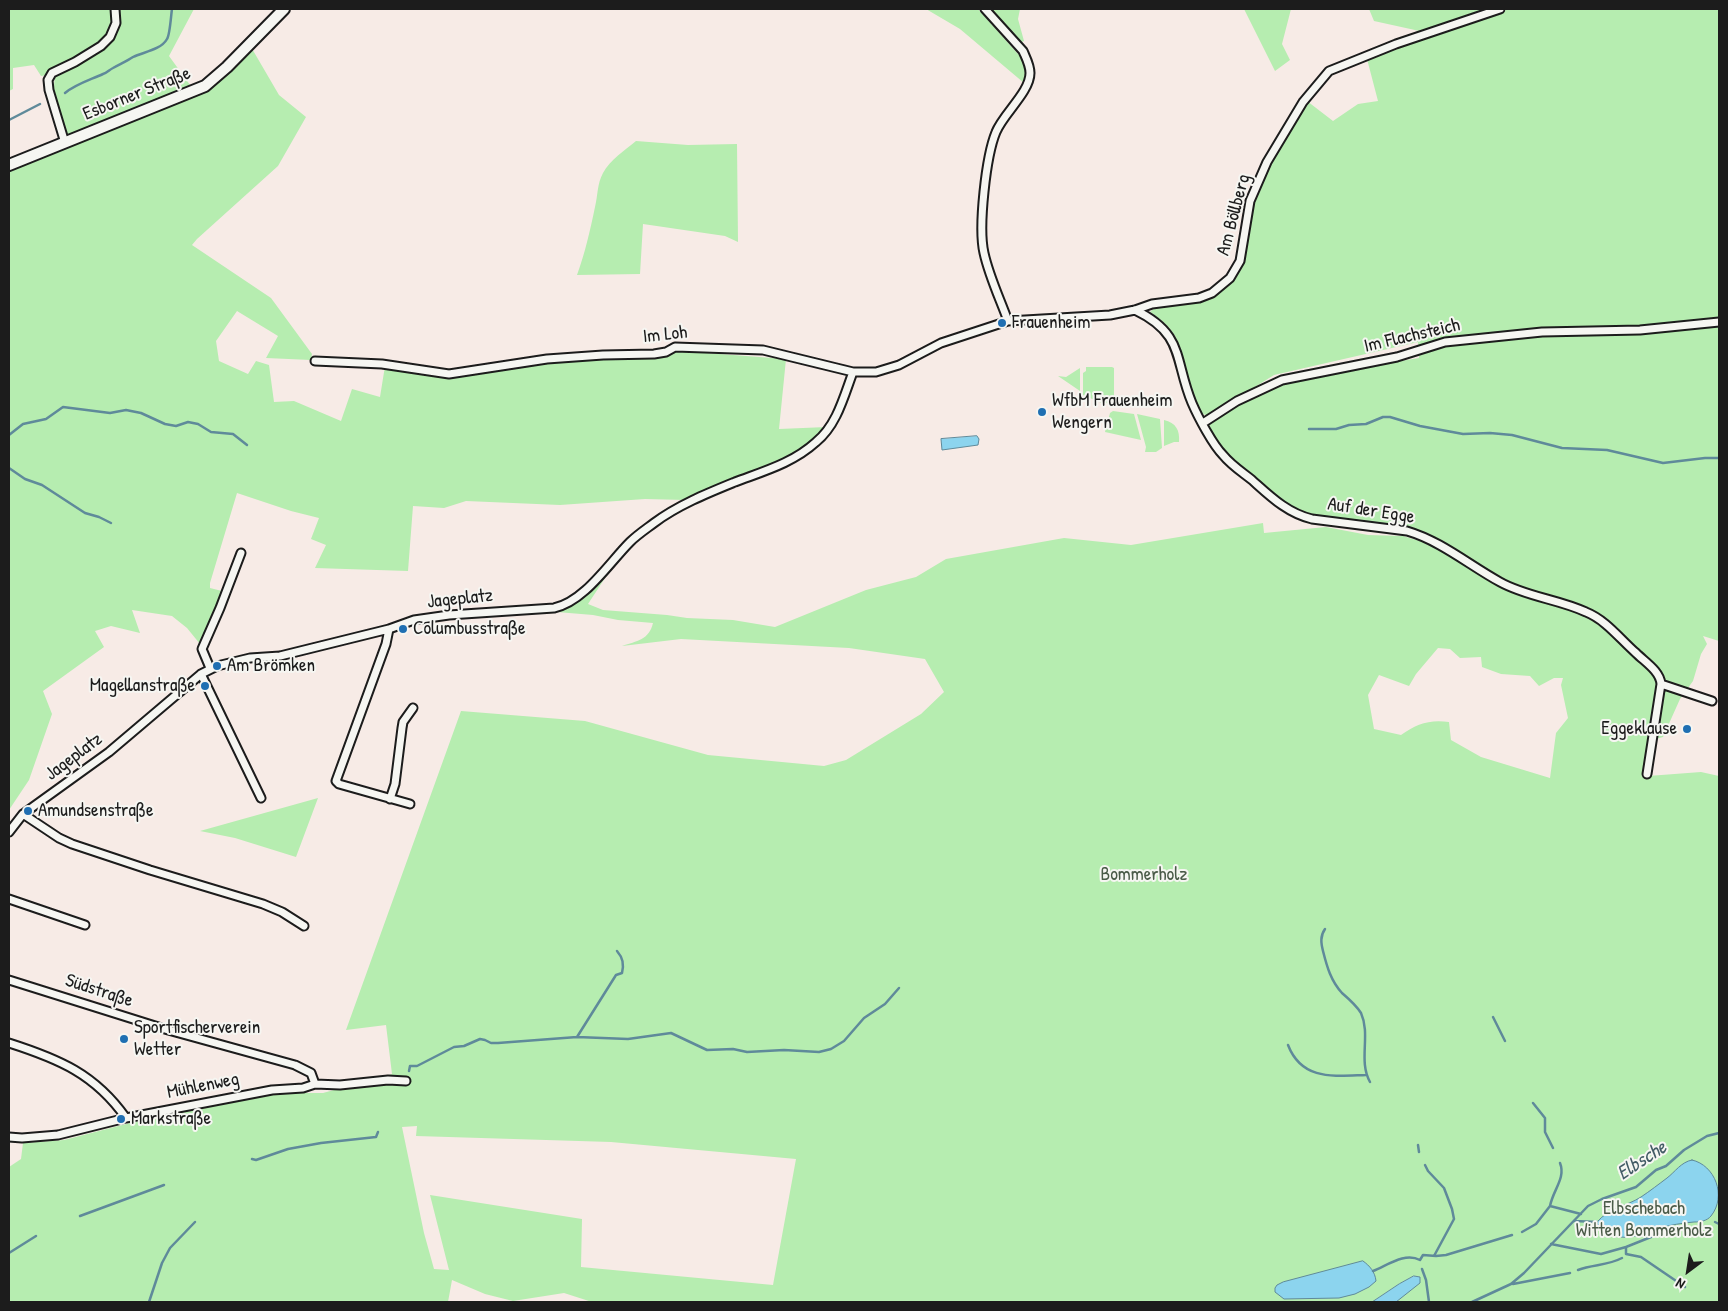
<!DOCTYPE html>
<meta charset="utf-8">
<style>
body{margin:0}
#map{position:relative;width:1728px;height:1311px;overflow:hidden;background:#f7ebe6;font-family:"Patrick Hand",sans-serif}
canvas{display:block}
.frame{position:absolute;inset:0;border:10px solid #1c1c1c;pointer-events:none}
.north{position:absolute;left:1663px;top:1246px;width:50px;height:50px;-webkit-text-stroke:4px #f6f6f2;paint-order:stroke;rotate:211deg;font-size:14px;font-weight:700;line-height:20px;text-align:center;color:#1c1c1c}
.north::after{content:'';display:block;margin:auto;width:18px;height:22px;background:#1c1c1c;clip-path:polygon(50% 0,100% 100%,50% 72%,0 100%)}
</style>
<div id="map">
<canvas width="1728" height="1311"></canvas>
<div class="frame"></div>
<div class="north">N</div>
</div>
<script>
const context = document.querySelector('canvas').getContext('2d');
context.lineJoin = 'round';
function paint(path, color) { context.fillStyle = color; context.fill(path, 'evenodd'); }
function trace(path, color, width, dash) { context.strokeStyle = color; context.lineWidth = width; context.lineCap = dash ? 'butt' : 'round'; context.setLineDash(dash || []); context.stroke(path); }
function write(font, color, halo, rows, align = 'center') {
  context.font = font + ' "Patrick Hand",sans-serif'; context.lineWidth = 4; context.setLineDash([]); context.textBaseline = 'middle'; context.strokeStyle = halo; context.fillStyle = color; for (const [text, x, y, turn = 0] of rows) {
    context.save(); context.translate(x, y); context.rotate((+turn || 0) * Math.PI / 180); context.textAlign = isNaN(turn) ? turn : align; if (halo) context.strokeText(text, 0, 0); context.fillText(text, 0, 0); context.restore();
  }
}
paint(new Path2D(`
 M9 9H194L169 56 193 89 66 140 53 98 55 74 41 76 34 65 13 68V89L9 91Z
 M926 9H978L1018 54H1021C1025 65 1027 72 1024 83L960 29Z
 M989 9H1020L1018 19 1024 41 1019 43Z
 M1244 9H1291L1282 44 1290 60 1275 71Z
 M1369 9H1494L1424 32 1374 21Z
 M1509 9H1719V641L1703 636 1707 644 1701 654 1693 681 1680 699 1663 737 1656 739 1648 776 1701 772 1719 776V1302H1396L1420 1277 1414 1276 1399 1284 1372 1302H592L564 1293 513 1301 485 1294 452 1280 448 1302H9V1167L21 1159 23 1143 64 1140 130 1123 281 1093H323L392 1074 386 1025 346 1030 461 711 585 721 708 755 824 766 846 760 921 714 944 692 925 659 849 648 681 639 622 646C637 641 649 640 653 623L618 620 593 615 557 612 575 600 629 549 605 578 588 604 603 610 667 615 687 618 733 620 775 627 866 590 916 577 946 559 1064 538 1131 545 1263 523 1264 533 1326 527 1368 535 1403 536 1420 541 1439 550 1443 541 1414 530 1310 514 1280 501 1223 452 1206 424 1242 402 1274 386 1300 377 1419 358 1418 342 1274 375 1209 416C1205 415 1202 414 1199 411 1186 392 1186 358 1175 336 1169 326 1159 318 1150 312L1154 308 1197 302 1215 294 1224 288 1237 272 1258 183 1307 101 1333 121 1358 104 1378 101 1367 59 1381 52ZM1438 648 1450 649 1460 658 1481 657 1482 667 1501 674 1530 676 1539 686 1554 678H1563L1561 685 1568 718 1556 733 1550 778 1481 757 1451 740 1449 722C1430 719 1416 724 1401 735L1374 729 1368 695 1379 675 1409 686 1416 674ZM417 1126 416 1136 611 1142 796 1159 773 1285 581 1267 582 1219 430 1195 449 1270 434 1269 424 1233 402 1127Z
 M251 47 279 95 306 117 278 166 197 239 192 245 271 298 312 354 311 360 266 358 278 336 237 311 216 341 219 361 248 374 256 361 269 365 274 402 294 401 341 421 352 389 380 397 385 366 446 376 548 361 602 357H649L680 351 786 359 779 429 827 427 813 441 800 452 762 470 736 479 686 500 645 499 560 505 466 501 444 508 413 506 408 571 315 568 326 545 311 539 319 518 291 511 237 493 210 583V588L222 591 200 644 187 628 172 616 132 610 140 633 111 626 95 631 104 647 43 691 52 714 29 780 9 810V169L56 152 197 94Z
 M636 141 688 145 737 144 738 242 725 236 643 224 640 274 577 275C585 253 590 231 595 207 598 195 597 184 603 173 610 160 625 150 636 141Z
 M1086 367H1112L1114 368V395L1120 396 1117 402 1113 404 1105 403 1104 404 1083 395V373L1086 371Z
 M1080 368V391L1058 376 1066 377Z
 M1113 411 1134 414 1141 440 1105 432 1110 413Z
 M1137 414 1160 419 1162 448 1156 452H1145L1146 447Z
 M1164 420C1176 423 1180 430 1179 442H1174L1164 446Z
 M318 798 296 857 235 838 200 831Z`), '#b6edb0');
const water = new Path2D(`
 M977 436 979 439 978 445 942 450 941 439Z
 M1692 1160C1715 1165 1727 1196 1711 1216 1707 1221 1700 1222 1694 1222 1682 1223 1671 1225 1659 1228 1650 1230 1640 1236 1630 1237 1619 1238 1610 1236 1600 1231L1597 1222C1609 1208 1627 1206 1641 1197 1650 1191 1659 1184 1667 1178 1675 1172 1681 1162 1692 1160Z
 M1363 1261C1370 1266 1375 1272 1376 1281L1369 1287 1355 1294 1339 1298 1284 1299 1275 1292V1288L1277 1285 1283 1282Z
 M1414 1276 1420 1277V1283L1396 1302H1372L1399 1284Z`);
paint(water, '#8cd4ee');
trace(water, '#5f8a9a', 1);
trace(new Path2D(`
 M65 93C76 84 90 80 103 74 107 73 109 70 113 68 120 64 127 61 133 57 143 52 161 50 167 39 170 35 171 15 172 9
 M9 120 40 104
 M1309 429H1336L1349 425 1366 424 1383 417H1390L1420 426 1463 434 1490 433 1512 435 1562 448 1607 450 1663 463 1705 458H1719
 M9 435 23 424 46 419 63 407 110 413 126 410 141 413 165 424 176 426 188 422 198 424 211 432 233 434 247 445
 M9 468 25 479 42 485 85 513 99 517 111 523
 M1325 929C1320 936 1321 943 1323 951 1327 967 1331 981 1342 993 1349 999 1356 1005 1361 1013 1371 1035 1358 1061 1370 1082
 M1493 1017 1505 1041
 M577 1037 616 975 622 973C624 964 623 958 617 951
 M1288 1045C1302 1081 1334 1076 1366 1075
 M409 1071 410 1066H417L454 1047 464 1046 480 1039 485 1040 491 1043H498L577 1037 628 1039 671 1033 707 1050 733 1049 747 1052 784 1050 819 1052 831 1049 844 1041 864 1018 885 1004 899 988
 M1533 1103 1545 1118V1132L1553 1148
 M1418 1145 1419 1152
 M252 1159 256 1160 288 1149 321 1143 376 1137 378 1132
 M1425 1165 1428 1171 1444 1188 1452 1209 1454 1219 1434 1256
 M1550 1206C1553 1190 1566 1178 1560 1163
 M80 1216 164 1185
 M1575 1221 1597 1222
 M1715 1222 1719 1224
 M1522 1232 1536 1224 1550 1206 1581 1214
 M1551 1244 1601 1254 1626 1247V1254L1641 1257 1685 1287
 M1626 1247 1656 1235 1672 1234
 M9 1253 36 1236
 M1422 1269 1426 1280 1429 1302
 M1578 1270C1593 1264 1607 1266 1622 1258
 M1373 1271C1388 1265 1405 1252 1420 1260L1423 1255 1436 1256 1446 1255 1512 1235
 M1513 1284 1570 1273
 M149 1302 162 1263 170 1248 195 1222
 M1472 1302 1511 1284 1524 1273 1588 1206 1602 1199 1636 1187 1656 1170 1666 1166 1684 1150 1707 1136 1719 1133`), '#5f8a9a', 2.5);
const street = new Path2D(`
 M985 9 1023 51C1026 58 1030 65 1030 73 1030 92 1003 114 996 132 986 156 978 227 984 253 989 276 1000 299 1008 321
 M65 143 49 90 48 80 52 73 75 62 101 46 110 37 116 23 115 9
 M1135 310C1185 334 1174 360 1192 403 1198 417 1213 445 1223 455 1231 465 1242 472 1252 480 1270 496 1287 513 1312 519L1407 531C1441 541 1469 565 1500 582 1527 597 1558 599 1586 612 1606 620 1620 639 1636 653 1645 662 1660 671 1661 684L1647 774
 M315 361 382 364 449 374 547 359 603 355 654 354 666 352 675 347 763 350 853 372H876L899 365 941 343 1008 321 1110 315 1135 310 1152 304 1199 298 1212 293 1230 278 1240 261 1250 201 1267 162 1303 102 1329 71 1396 44 1500 9
 M1203 423 1237 401 1282 380 1397 357 1445 342 1542 332 1640 330 1719 322
 M389 629 386 644 336 781 339 784 410 804
 M210 668 202 649 220 608 241 553
 M201 674 261 798
 M1661 684 1712 701
 M390 799 395 784 402 728 403 722 413 708
 M23 814 59 838 72 844 150 870 263 904 282 912 304 926
 M9 832 23 814 109 752 201 674 217 666 250 658 280 656 389 629 414 620 449 615 554 608C584 602 609 563 630 542 637 535 646 529 654 523 678 505 708 493 735 482 764 471 793 463 816 442 837 425 844 396 853 372
 M9 899 85 925
 M9 980 168 1030 295 1065 311 1073 315 1084
 M9 1043C59 1059 95 1074 126 1118
 M9 1137 22 1138 58 1135 126 1118 272 1090 303 1088 315 1084 340 1085 388 1080 406 1081`);
const secondary = new Path2D(`
 M9 165 205 86 227 67 284 9`);
trace(street, '#1c1c1c', 11);
trace(secondary, '#1c1c1c', 14);
trace(street, '#f6f6f2', 7);
trace(secondary, '#f6f6f2', 10);
for (const [x, y, r, color] of [
 [1002,323,5,"#1f6fb2"],
 [1042,412,5,"#1f6fb2"],
 [403,629,5,"#1f6fb2"],
 [217,666,5,"#1f6fb2"],
 [205,686,5,"#1f6fb2"],
 [1687,729,5,"#1f6fb2"],
 [28,811,5,"#1f6fb2"],
 [124,1039,5,"#1f6fb2"],
 [121,1119,5,"#1f6fb2"]
]) { const dot = new Path2D(); dot.arc(x, y, r, 0, 2 * Math.PI); context.fillStyle = color; context.fill(dot); trace(dot, '#f6f6f2', 2); }
write('19px', '#1c1c1c', '#f6f6f2', [
 ["Esborner Straße",137,94,-22],
 ["Am Böllberg",1234,215,-75],
 ["Im Loh",665,335,-6],
 ["Im Flachsteich",1412,336,-13],
 ["Auf der Egge",1371,511,9],
 ["Jageplatz",460,599,-6],
 ["Jageplatz",74,757,-37],
 ["Südstraße",99,991,18],
 ["Mühlenweg",203,1086,-11]
]);
write('19px', '#1c1c1c', '#f6f6f2', [
 ["Frauenheim",1012,323],
 ["WfbM Frauenheim",1052,401],
 ["Wengern",1052,423],
 ["Columbusstraße",413,629],
 ["Am Brömken",227,666],
 ["Magellanstraße",195,686,"right"],
 ["Eggeklause",1677,729,"right"],
 ["Amundsenstraße",38,811],
 ["Sportfischerverein",134,1028],
 ["Wetter",134,1050],
 ["Markstraße",131,1119]
], 'left');
write('19px', '#4a5b48', '#f6f6f2', [
 ["Bommerholz",1144,875],
 ["Elbschebach",1644,1209],
 ["Witten Bommerholz",1644,1231]
]);
write('italic 20px', '#435c66', '#f6f6f2', [
 ["Elbsche",1642,1161,-33]
]);
</script>
